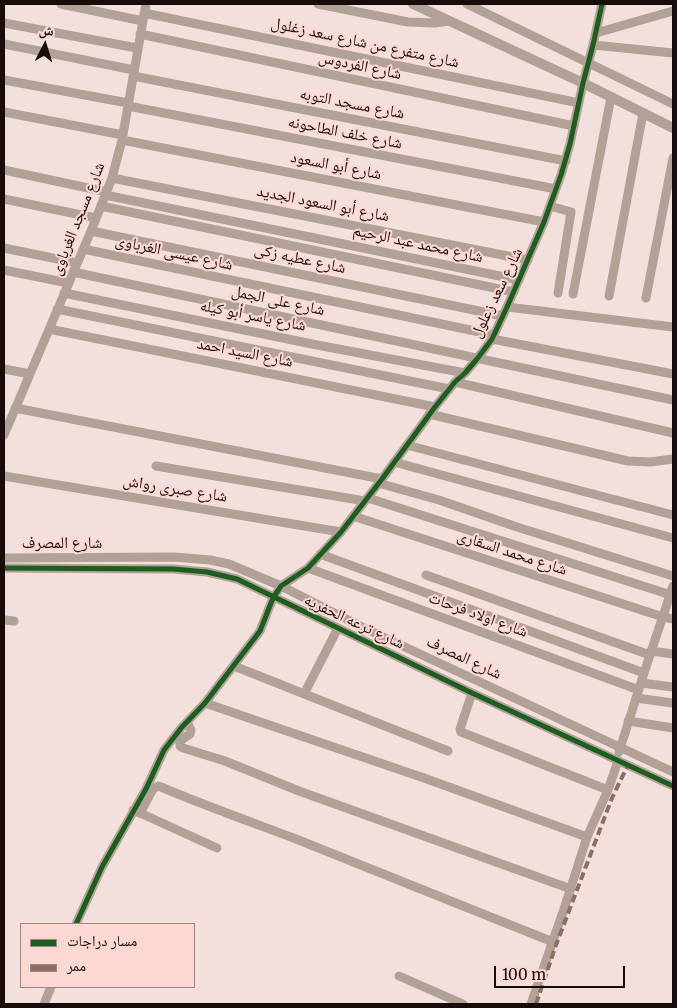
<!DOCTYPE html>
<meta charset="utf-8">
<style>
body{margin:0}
#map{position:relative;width:677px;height:1008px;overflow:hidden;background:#f3dfdc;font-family:Merriweather,"Noto Naskh Arabic",serif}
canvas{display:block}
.frame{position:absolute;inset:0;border:5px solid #170c0a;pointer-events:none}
.legend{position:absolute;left:20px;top:923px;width:175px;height:65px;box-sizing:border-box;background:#fcd8d3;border:1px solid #a08683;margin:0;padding:6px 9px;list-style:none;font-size:15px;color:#170c0a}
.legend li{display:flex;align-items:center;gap:10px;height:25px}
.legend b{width:25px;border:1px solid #a08683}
.north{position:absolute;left:20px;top:20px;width:50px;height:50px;-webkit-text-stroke:4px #fcd8d3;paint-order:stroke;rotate:5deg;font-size:14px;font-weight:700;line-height:20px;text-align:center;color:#170c0a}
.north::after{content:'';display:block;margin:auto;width:18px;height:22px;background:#170c0a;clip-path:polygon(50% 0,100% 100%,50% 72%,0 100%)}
.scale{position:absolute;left:494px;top:966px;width:131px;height:22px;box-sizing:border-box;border:2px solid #170c0a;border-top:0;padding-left:6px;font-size:15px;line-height:18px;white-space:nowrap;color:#170c0a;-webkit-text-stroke:4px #fcd8d3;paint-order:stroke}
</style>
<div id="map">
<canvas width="677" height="1008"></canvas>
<div class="frame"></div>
<ul class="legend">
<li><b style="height:6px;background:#1b5e20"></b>مسار دراجات</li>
<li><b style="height:6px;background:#8d6e63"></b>ممر</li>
</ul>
<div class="north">ش</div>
<div class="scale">100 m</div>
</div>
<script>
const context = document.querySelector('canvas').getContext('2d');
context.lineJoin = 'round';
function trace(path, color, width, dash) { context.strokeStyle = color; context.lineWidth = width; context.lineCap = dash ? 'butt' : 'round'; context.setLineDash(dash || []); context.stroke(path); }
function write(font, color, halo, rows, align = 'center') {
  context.font = font + ' Merriweather,"Noto Naskh Arabic",serif'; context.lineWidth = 4; context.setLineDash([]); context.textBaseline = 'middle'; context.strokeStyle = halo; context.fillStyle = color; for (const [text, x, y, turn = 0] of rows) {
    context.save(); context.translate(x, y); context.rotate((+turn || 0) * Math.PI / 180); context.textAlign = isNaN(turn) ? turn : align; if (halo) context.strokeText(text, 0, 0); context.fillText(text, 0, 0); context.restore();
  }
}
trace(new Path2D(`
 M61 4 143 21
 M318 4 408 22 435 23 450 21
 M467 4 673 104
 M144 13 579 103
 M4 23 137 48
 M596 33 673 11
 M140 34 574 126
 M4 44 134 70
 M593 45 673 53
 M133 76 566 161
 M4 80 128 103
 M128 106 556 189
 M4 112 123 135
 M122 140 544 222
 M4 170 107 192
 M112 178 528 260
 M105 195 519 280
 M4 199 96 218
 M101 206 514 292
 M550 206 571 212 558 293
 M91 231 503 316
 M4 248 77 263
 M83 249 494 335
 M4 270 68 283
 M73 272 673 400
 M64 293 317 345 465 373
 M573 294 611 97
 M609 296 643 113
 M646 298 673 158
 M507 307 673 327
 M57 309 449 389
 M49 329 435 407
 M492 339 673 374
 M4 369 30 374
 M455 382 673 433
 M15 408 382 479
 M429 414 628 461 650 462 673 459
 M4 435 91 231 112 178 122 140 146 4
 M407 445 673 515
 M394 462 673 538
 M156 466 365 501
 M4 476 341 532
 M378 483 439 500 517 527 673 576
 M368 498 671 595
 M353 516 663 617 673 619
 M320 554 644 673
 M4 558 174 557 210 560 229 564 281 586 362 627 673 772
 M4 568 173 569 207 572 237 579 472 693 673 786
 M308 568 639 690
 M426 575 650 655
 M4 620 14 621
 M651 651 673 654
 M234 666 448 751
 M641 683 673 687
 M472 693 460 729 461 732 608 790
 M304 694 338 628
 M636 698 673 703
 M205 703 424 778 587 837 564 909 531 1004
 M628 721 673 728
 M187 722 191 730 190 734 180 741V746L183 748 225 761 299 791 571 889
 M619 752 644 673 673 586
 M133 810 140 813 153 789 158 786 161 787C206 806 251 822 296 839 382 873 467 908 553 942
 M140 813 217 848
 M587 837 608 790 618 761
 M76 924 102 867 146 789 164 750 182 727 205 703 260 631 273 598 281 586 308 568 341 532 382 479 435 407 455 382 465 373 477 359 492 339 507 307 544 222 561 175 570 144 583 83 593 45 602 4
 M399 976 463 1004
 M44 1004 51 987`), '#b2a197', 9);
trace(new Path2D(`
 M413 4 583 83 673 128`), '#b2a197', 10);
trace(new Path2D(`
 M536 1004 556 945 612 798 628 765`), '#8d6e63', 4, [8, 4]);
trace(new Path2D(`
 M4 568 173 569 207 572 237 579 472 693 673 786
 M76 924 102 867 146 789 164 750 182 727 205 703 260 631 273 598 281 586 308 568 341 532 382 479 435 407 455 382 465 373 477 359 492 339 507 307 544 222 561 175 570 144 583 83 593 45 602 4`), '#1b5e20', 5);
write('16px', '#170c0a', '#fcd8d3', [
 ["شارع متفرع من شارع سعد زغلول",365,43,12],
 ["شارع الفردوس",360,66,12],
 ["شارع مسجد التوبه",352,104,11],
 ["شارع خلف الطاحونه",345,133,11],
 ["شارع أبو السعود",336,166,11],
 ["شارع أبو السعود الجديد",323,204,11],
 ["شارع مسجد الغرباوى",78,219,-68],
 ["شارع محمد عبد الرحيم",418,244,12],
 ["شارع عيسى الغرباوى",174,253,12],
 ["شارع عطيه زكى",300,259,12],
 ["شارع سعد زعلول",497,293,-64],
 ["شارع على الجمل",278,301,12],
 ["شارع ياسر أبو كيله",253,316,11],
 ["شارع السيد احمد",245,353,11],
 ["شارع صبرى رواش",175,489,9],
 ["شارع المصرف",62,543],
 ["شارع محمد السقارى",512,553,18],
 ["شارع اولاد فرحات",478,615,20],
 ["شارع ترعه الحفريه",354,622,25],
 ["شارع المصرف",464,658,25]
]);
</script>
